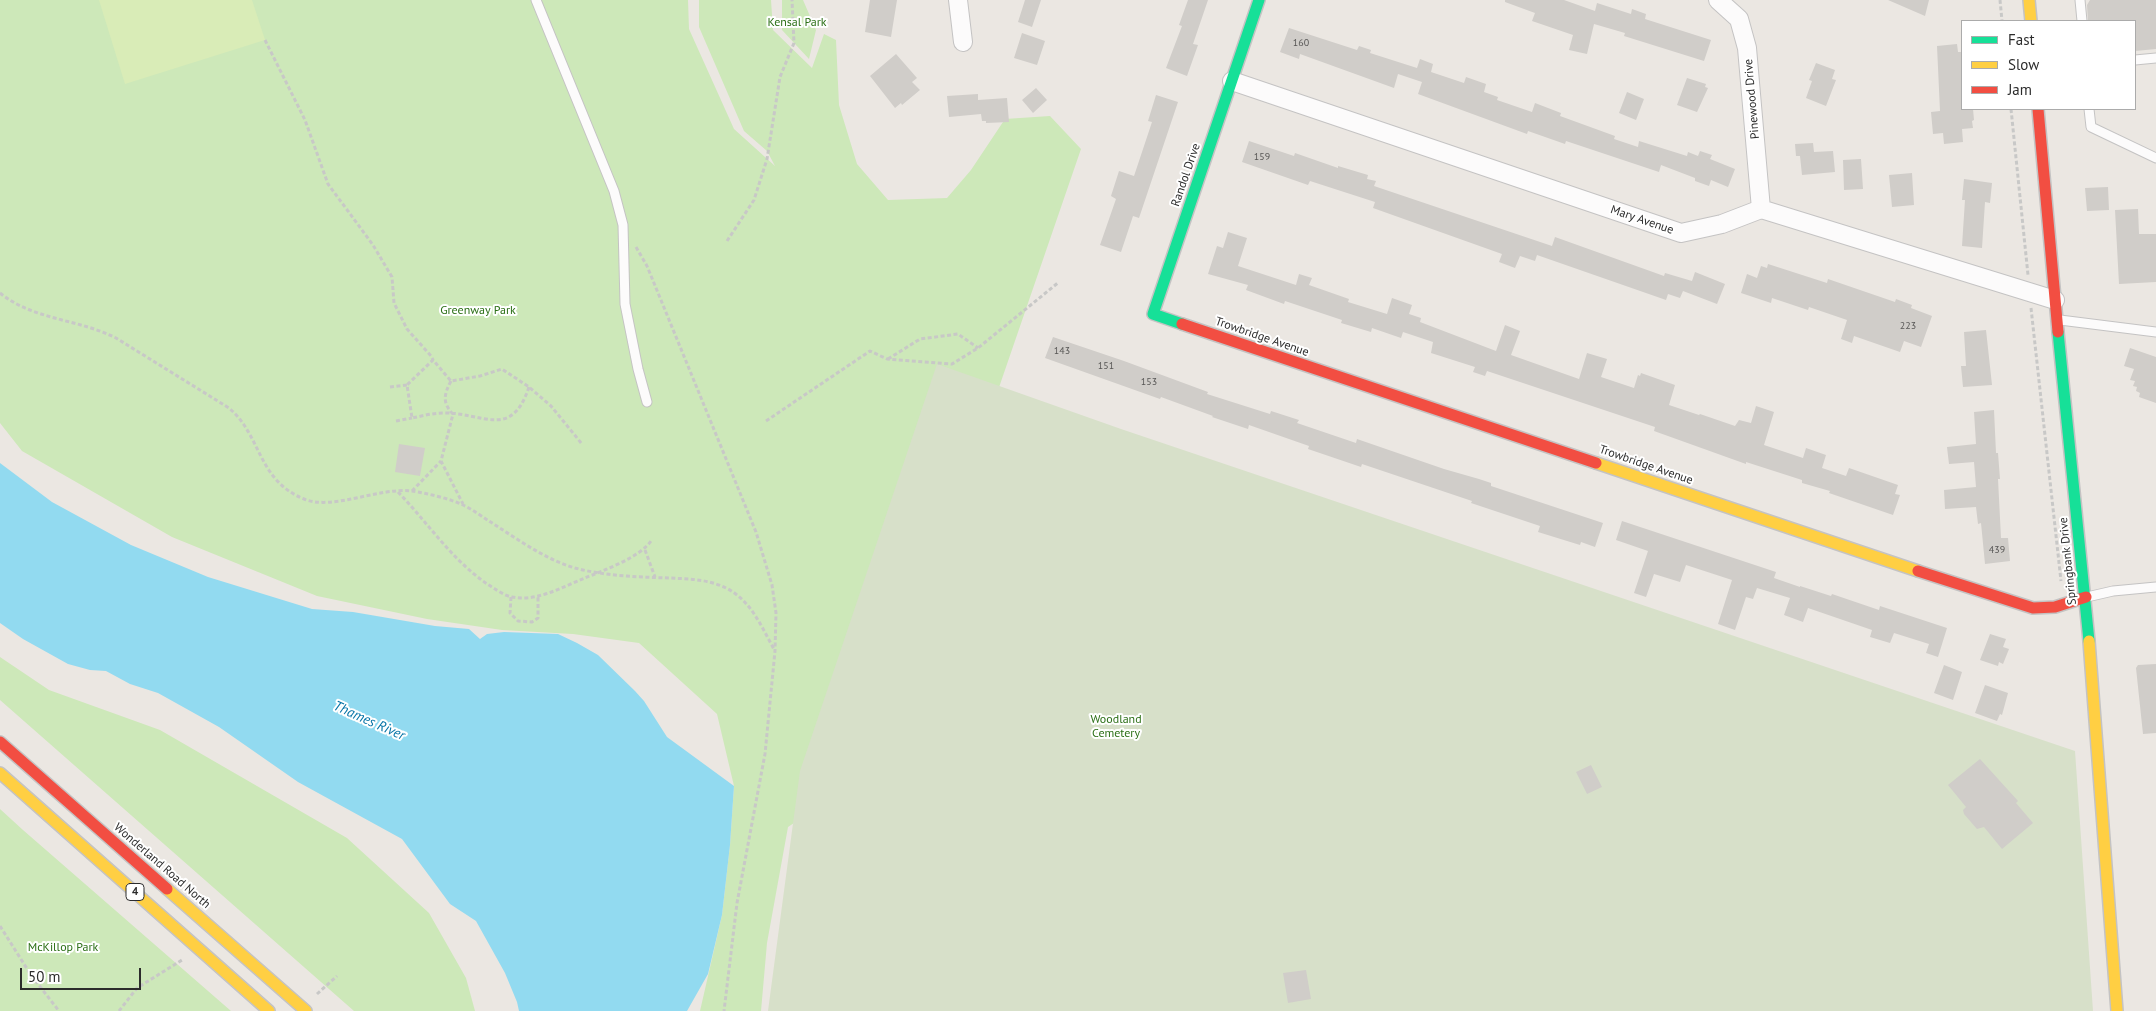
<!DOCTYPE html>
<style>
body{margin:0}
#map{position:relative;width:2156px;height:1011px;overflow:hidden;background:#ebe7e2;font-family:"PT Sans",sans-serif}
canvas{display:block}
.legend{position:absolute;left:1961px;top:20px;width:175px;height:90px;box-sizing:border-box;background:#fff;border:1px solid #ababab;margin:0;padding:6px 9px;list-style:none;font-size:15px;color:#2c2c2c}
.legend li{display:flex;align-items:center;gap:10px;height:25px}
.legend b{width:25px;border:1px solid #ababab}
.scale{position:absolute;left:20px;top:968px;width:121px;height:22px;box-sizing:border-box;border:2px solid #2c2c2c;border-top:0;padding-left:6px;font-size:15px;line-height:18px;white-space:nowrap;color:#2c2c2c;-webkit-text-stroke:4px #fff;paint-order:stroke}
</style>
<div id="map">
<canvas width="2156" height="1011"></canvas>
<ul class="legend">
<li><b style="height:6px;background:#16e098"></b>Fast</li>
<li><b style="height:6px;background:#ffcf43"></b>Slow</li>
<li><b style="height:6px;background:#f24e42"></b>Jam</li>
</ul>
<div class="scale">50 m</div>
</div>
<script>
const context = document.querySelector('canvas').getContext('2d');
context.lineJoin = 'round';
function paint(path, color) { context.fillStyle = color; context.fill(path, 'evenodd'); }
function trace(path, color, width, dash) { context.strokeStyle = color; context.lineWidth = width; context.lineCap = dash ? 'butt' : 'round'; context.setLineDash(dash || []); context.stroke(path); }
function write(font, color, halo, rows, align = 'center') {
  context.font = font + ' "PT Sans",sans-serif'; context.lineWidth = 4; context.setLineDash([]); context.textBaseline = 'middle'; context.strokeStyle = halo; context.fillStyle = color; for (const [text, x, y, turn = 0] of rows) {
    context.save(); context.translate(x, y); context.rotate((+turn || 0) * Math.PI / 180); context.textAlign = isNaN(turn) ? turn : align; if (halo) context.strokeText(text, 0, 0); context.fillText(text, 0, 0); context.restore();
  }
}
paint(new Path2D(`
 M0 0H688L689 29 734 129 775 166 767 151 744 131 699 27V0H771L773 30 812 68 824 34 836 40 839 105 857 164 888 200 947 198 971 170 1005 119 1050 116 1081 149 995 399 930 732 788 827 767 943 761 1011H700L722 915 730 845 734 786 717 714 639 643 573 634 502 630 427 619 317 596 172 537 22 451 0 423Z
 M782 0H803L816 30 809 59 782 30Z
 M0 657 49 690 160 730 347 838 429 913 466 978 475 1011H354L0 700Z
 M0 809 23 830 231 1011H0Z`), '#cde8b9');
paint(new Path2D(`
 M937 364 1121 429 2075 751 2093 1011H768L800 771Z`), '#d7e0c9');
paint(new Path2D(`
 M99 0H252L265 40 125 84Z`), '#d9ecb7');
paint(new Path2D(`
 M0 463 52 502 131 545 208 577 312 609 353 612 435 626 469 629 480 639 487 634 504 632 558 634 577 643 598 655 635 691 644 701 667 737 734 786 730 845 722 915 708 974 687 1011H519L517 1002 505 973 476 921 450 904 402 839 298 782 219 727 158 693 130 684 106 671 90 670 68 664 23 639 0 623Z`), '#92daf0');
paint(new Path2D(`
 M870 0H897L891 37 865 32Z
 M1025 0H1041L1032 27 1018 22Z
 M1188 0H1208L1193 44 1198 45 1187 76 1166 68 1182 26 1179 25Z
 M1505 0H1564L1595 11 1597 3 1631 14 1632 9 1646 14 1645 19 1711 40 1704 61 1624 36 1625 33 1594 24 1587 54 1569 50 1573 35 1532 21 1535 13 1505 2Z
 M1888 0H1929L1925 16Z
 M2090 0H2156V49L2135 51V21H2088L2087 5Z
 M1289 28 1357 50 1359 46 1371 50 1370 53 1417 68 1420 59 1433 64 1431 72 1464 83 1466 77 1486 84 1484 92 1498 97 1497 100 1532 112 1535 103 1561 113 1560 116 1615 136 1614 139 1638 147 1639 141 1687 156 1688 152 1698 156 1700 151 1712 155 1710 159 1735 169 1728 187 1711 180 1709 186 1695 181V178L1661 165 1659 172 1566 141 1565 144 1528 131 1527 134 1418 94 1422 82 1398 74 1394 88 1300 54 1299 59 1280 52Z
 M1022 33 1045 41 1037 65 1014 58Z
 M1957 44 1958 52H1961L1962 63V109H1973L1974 120 1972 121 1973 128 1962 129 1963 142 1944 144 1943 133 1933 134 1931 112 1940 111 1937 46Z
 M896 54 917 78 912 82 920 90 902 105 901 103 895 108 870 76Z
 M1816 63 1835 70 1832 79 1836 80 1826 106 1806 98 1812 81 1809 80Z
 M1687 78 1706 84 1705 87 1708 88 1697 112 1677 105Z
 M1036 88 1047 100 1033 113 1022 100Z
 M1627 92 1644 99 1636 120 1619 113Z
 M978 94V100L1007 98 1009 122 986 123V121H982L981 114 949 117 947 96Z
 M1156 95 1178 102 1139 218 1133 216 1121 252 1100 245 1116 199 1111 196 1119 171 1134 176 1152 122 1148 121Z
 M1249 141 1294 156 1295 153 1338 168V166L1368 175 1367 179 1376 181 1374 186 1552 246 1555 237 1664 276 1665 273 1692 281 1695 272 1725 284 1717 304 1683 291 1680 298 1668 294 1666 300 1537 255 1535 261 1520 256 1515 268 1499 262 1502 254 1373 208 1375 202 1310 181 1308 185 1242 162Z
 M1813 143 1814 152 1833 151 1835 172 1802 175 1800 156H1796L1795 144Z
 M1861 159 1863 189 1844 190 1843 160Z
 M1912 173 1914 205 1892 207 1889 175Z
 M1964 179 1992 183 1990 203 1985 202 1982 248 1962 246 1965 200H1962Z
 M2108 187 2109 210 2087 211 2085 188Z
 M2138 209 2139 234H2156V282L2119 284 2115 210Z
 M1228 232 1247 238 1238 266 1296 285 1299 274 1312 278 1309 285 1349 299 1348 302 1387 314 1392 298 1412 305 1409 314 1421 318 1420 322 1496 351 1505 325 1520 331 1511 355 1579 379 1587 353 1607 359 1601 377 1634 388 1638 375 1640 376 1641 373 1675 385 1669 405 1699 415 1700 414 1735 426 1739 420 1751 423 1756 406 1774 412 1764 445 1803 458 1806 448 1826 455 1822 468 1846 476 1849 468 1898 485 1895 494 1900 495 1893 515 1829 493 1830 491 1802 483V480L1746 462V464L1732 459 1654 431 1655 427 1487 371 1485 376 1473 372 1475 367 1431 353 1433 342 1403 332 1401 338 1372 328 1371 332 1341 323 1342 320 1285 301 1284 304 1246 290 1248 285 1208 274 1217 246 1223 248Z
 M1768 264 1827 283 1828 279 1895 302 1896 299 1912 305 1911 308 1932 316 1921 347 1904 341 1900 352 1854 336 1852 343 1841 339 1847 320 1809 307 1808 310 1772 298 1771 303 1741 293 1747 274 1757 278 1761 266 1767 268Z
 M1986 330 1992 385 1963 387 1961 366H1966L1964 332Z
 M1053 337 1124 361 1208 392 1207 394 1270 414 1271 411 1299 420 1297 423 1356 443 1357 439 1444 469 1479 479 1491 483V486L1603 523 1595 547 1581 542 1580 545 1538 532 1540 526 1471 503 1472 501 1362 464 1361 467 1308 449 1309 446 1249 425 1248 429 1212 417 1213 416 1161 397 1160 399 1045 358Z
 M2130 348 2156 357V403L2139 397 2140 393 2136 391 2137 387 2133 386 2135 381 2130 380 2134 369 2124 366Z
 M1994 410 1996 453H1998L2000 479H1998L2001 538H2008L2010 561 1985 564 1981 523 1978 524 1976 507 1945 509 1944 490 1976 487 1974 462 1949 464 1947 447 1976 444 1974 412Z
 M399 444 425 448 420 476 395 472Z
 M1622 521 1776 572 1774 578 1800 587V586L1831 596 1832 594 1879 610 1880 606 1947 628 1938 657 1926 653 1929 644 1894 633 1890 643 1870 637 1872 630 1808 608 1803 622 1784 615 1790 598 1757 588 1753 599 1746 597 1735 630 1718 624 1732 580 1686 565 1680 582 1654 574 1646 597 1634 593 1648 551 1616 540Z
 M1990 634 2006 639 2003 647 2009 649 2003 664 1999 662 1998 666 1980 660Z
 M2156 664V733L2143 734 2136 668 2138 665Z
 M1944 665 1962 672 1953 700 1934 693Z
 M1985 685 2008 693 2002 715 2000 714 1997 721 1975 713Z
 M1980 759 2018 801 2016 803 2033 823 2002 849 1984 827 1977 829 1964 814 1963 810 1966 807 1948 785Z
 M1591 765 1602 787 1587 794 1576 772Z
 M1306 970 1311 999 1288 1003 1283 973Z`), '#d0cdc9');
const lane = new Path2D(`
 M536 0 614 191 623 225 625 304 638 369 647 402
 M2080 0 2082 21
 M2135 60 2156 58
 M2089 109 2091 127 2156 158
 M2060 320 2156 332
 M2087 597 2113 591 2156 587`);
const street = new Path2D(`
 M958 0 963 42
 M1718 0 1739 19 1747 48 1761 209
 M1232 81 1681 233 1722 224 1761 209 2055 300`);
const fast = new Path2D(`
 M1182 324 1153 314 1259 0
 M2058 332 2089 641`);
const slow = new Path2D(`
 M2029 0 2031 21
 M1596 463 1918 571
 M2089 641 2117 1011
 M0 773 269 1011
 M167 889 306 1011`);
const jam = new Path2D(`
 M2038 109 2058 332
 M1182 324 1596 463
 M1918 571 2033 608 2055 607 2086 597
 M0 742 167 889`);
trace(lane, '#c4c3c3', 11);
trace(street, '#c4c3c3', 20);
trace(fast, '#c4c3c3', 14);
trace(slow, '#c4c3c3', 14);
trace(jam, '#c4c3c3', 14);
trace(new Path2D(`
 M2000 0 2002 21
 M265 40 305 120 328 184 373 245 392 277 394 303 407 329 431 356 433 360
 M2011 109 2028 275
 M727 241 754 200 767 159 780 77 794 43 792 0
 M636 247 647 266 756 532 772 585 776 613 775 651 765 754 737 903 724 1011
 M0 293C33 320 79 319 116 338L229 408C262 436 257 480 304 499 332 511 379 487 412 491 426 493 451 499 463 505 472 509 481 516 489 521 516 538 544 559 575 568 605 576 638 577 669 578 689 579 709 579 728 589 752 602 762 628 775 651
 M2031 308 2061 581
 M888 359 920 339 958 334 978 348
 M451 381C444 394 442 403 453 414L441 461 463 504
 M390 387 407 385
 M529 387C511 441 483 412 443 413 433 413 422 416 412 418L407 385 433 360 451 381 480 376 502 369 529 387 551 406 582 444
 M396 421 412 418
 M766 421 870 351 887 359 952 364 978 348 1059 282
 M412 491 441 461
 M398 492C430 525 455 565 495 589 500 592 506 596 512 597 537 602 562 587 585 578 604 570 639 558 651 541
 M645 550 655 577
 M511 597 510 613 518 621 532 622 538 618V596
 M0 926 31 975 59 1011
 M317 994 337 976
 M119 1011 137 988 182 960`), '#c8c8c7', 3, [4, 2.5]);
trace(lane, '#fcfbfb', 9);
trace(street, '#fcfbfb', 18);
trace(fast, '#16e098', 11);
trace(slow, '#ffcf43', 11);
trace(jam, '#f24e42', 11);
write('10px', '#575655', null, [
 ["160",1301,43],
 ["159",1262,157],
 ["223",1908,326],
 ["143",1062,351],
 ["151",1106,366],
 ["153",1149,382],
 ["439",1997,550]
]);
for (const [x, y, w] of [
 [135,892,18]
]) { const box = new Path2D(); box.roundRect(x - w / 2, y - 8.5, w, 17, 4); context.fillStyle = '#fff'; context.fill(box); trace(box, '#2c2c2c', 1); }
write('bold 11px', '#2c2c2c', null, [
 ["4",135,892]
]);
write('12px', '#2b6f16', '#fff', [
 ["Kensal Park",797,23],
 ["Greenway Park",478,311],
 ["Woodland",1116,720],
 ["Cemetery",1116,734],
 ["McKillop Park",63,948]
]);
write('12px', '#2c2c2c', '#fff', [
 ["Pinewood Drive",1752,99,-95],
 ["Randol Drive",1186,175,-71],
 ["Mary Avenue",1642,220,19],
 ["Trowbridge Avenue",1262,337,19],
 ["Trowbridge Avenue",1646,465,19],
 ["Springbank Drive",2068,561,-96],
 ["Wonderland Road North",162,866,41]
]);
write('italic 14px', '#0674a7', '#fff', [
 ["Thames River",369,721,24]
]);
</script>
